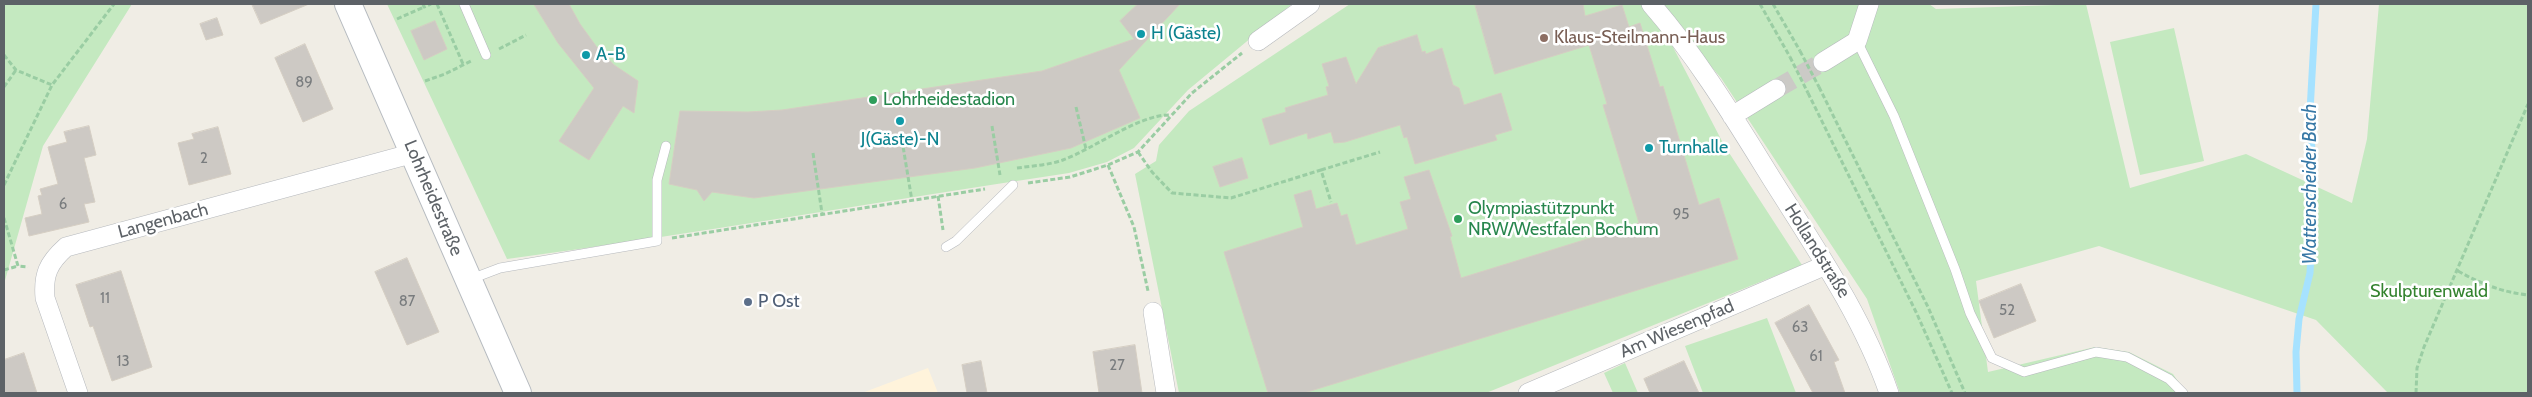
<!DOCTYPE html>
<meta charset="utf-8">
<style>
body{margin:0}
#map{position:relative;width:2532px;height:397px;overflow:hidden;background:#f0ede5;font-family:Cabin,sans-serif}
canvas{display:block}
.frame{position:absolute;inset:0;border:5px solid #5d6267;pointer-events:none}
</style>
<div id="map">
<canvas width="2532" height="397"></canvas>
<div class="frame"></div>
</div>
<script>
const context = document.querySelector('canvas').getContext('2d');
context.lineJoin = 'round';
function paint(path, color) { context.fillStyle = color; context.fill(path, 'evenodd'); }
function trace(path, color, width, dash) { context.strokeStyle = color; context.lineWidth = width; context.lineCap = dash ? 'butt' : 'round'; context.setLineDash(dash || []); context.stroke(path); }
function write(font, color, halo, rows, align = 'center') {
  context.font = font + ' Cabin,sans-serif'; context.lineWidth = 5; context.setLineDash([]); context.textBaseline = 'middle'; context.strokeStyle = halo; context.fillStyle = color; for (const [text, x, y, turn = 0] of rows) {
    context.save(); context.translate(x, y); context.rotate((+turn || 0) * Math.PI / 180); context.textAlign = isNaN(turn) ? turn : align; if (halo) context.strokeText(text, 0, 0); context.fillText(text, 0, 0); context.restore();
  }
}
paint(new Path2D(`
 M928 368 938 393H862Z`), '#fff3db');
paint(new Path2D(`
 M4 4H132L43 146 4 284Z
 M387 4H1292L1188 90 1134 148 1107 162 1069 173C881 201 695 234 507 259Z
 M1350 4H1643L1661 24 1724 145 1802 265 1486 393H1179L1135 174 1156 161 1159 145 1189 111Z
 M1657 4H1929L1936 9 2086 4 2130 188 2246 154 2352 203 2367 139 2379 4H2528V393H2388L2316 320 2099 246 1976 281 1988 372 2095 347 2129 352 2173 374 2186 393H1900L1867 299 1721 78Z
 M2174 28 2204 161 2140 175 2110 42Z
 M1767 318 1796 393H1703L1685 346Z
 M1625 363 1638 393H1613L1604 373Z`), '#c4e9c0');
trace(new Path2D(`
 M2297 393 2296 352 2299 319 2310 273 2314 192 2310 111 2316 4`), '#a6e2ff', 7);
const building = new Path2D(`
 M252 4H309L261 24Z
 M534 4H569L580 24 596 46 614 65 638 81 634 113 623 106 589 160 559 141 594 88 558 43Z
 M1138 4H1180L1119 70 1140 118 1071 148 975 168 754 198 712 192 704 201 697 190 669 184 680 111 748 112 782 110 1042 71 1134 39 1120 21Z
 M1475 4H1583L1585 16 1622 5 1629 27 1640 23 1660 87 1663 86 1699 205 1719 198 1738 259 1304 393H1268L1224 252 1303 227 1294 195 1311 190 1316 209 1337 203 1341 216 1347 214 1356 245 1408 229 1400 202 1411 199 1404 177 1429 170 1452 236 1450 237 1461 278 1639 223 1603 105 1607 104 1589 45 1495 74Z
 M217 18 223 35 206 40 200 24Z
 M435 21 447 49 424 60 411 31Z
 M1417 35 1422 52 1425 51 1426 54 1442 48 1453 85 1459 88 1464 105 1501 93 1512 130 1495 135 1497 140 1415 164 1407 137 1404 138 1400 125 1345 142 1334 143 1331 132 1308 139 1307 133 1270 145 1262 119 1286 112 1285 108 1328 95 1326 87 1329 86 1322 64 1346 57 1356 84 1378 48Z
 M305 44 333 109 303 122 275 58Z
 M89 126 96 155 84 158 95 202 84 204 89 222 29 236 25 218 42 214 38 196 42 195 40 189 58 184 48 147 67 142 64 132Z
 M218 127 231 174 189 185 178 143 194 139 192 134Z
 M1242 158 1248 178 1220 187 1213 167Z
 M407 258 439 332 407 345 375 272Z
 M121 271 152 367 112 381 93 326 90 327 76 285Z
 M2021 284 2036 321 1994 338 1979 301Z
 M1809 305 1839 360 1834 362 1845 393H1813L1775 323Z
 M1135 345 1142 393H1099L1093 352Z
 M24 353 37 393H4V360Z
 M981 361 987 393H967L962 365Z
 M1684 361 1699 393H1650L1644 379Z`);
paint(building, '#cdc9c4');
trace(building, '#d5cec3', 1);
trace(new Path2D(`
 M1776 89 1823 62`), '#cbcac6', 19, [19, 9]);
const lane = new Path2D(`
 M464 4 486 55
 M1857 41 1894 116 1955 269 1970 313 1992 358 2024 372 2096 352 2127 357 2169 379 2183 393
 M946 247 956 241 1013 185
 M471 279 500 268 657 241V180L666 146`);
const street = new Path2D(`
 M1651 4C1699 59 1737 123 1775 184 1818 252 1863 318 1889 393
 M1258 41 1310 4
 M1823 62 1857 41 1869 4
 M1732 116 1776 89
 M1153 312 1166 393
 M78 393 45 298C43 275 48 263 66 247L414 153
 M1528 393 1826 265`);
const secondary = new Path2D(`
 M348 4 518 393`);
trace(lane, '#b6b9bd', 10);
trace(street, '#b6b9bd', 20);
trace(secondary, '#b6bbc0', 28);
trace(new Path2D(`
 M423 4 424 7 431 4
 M437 4 463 64
 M1760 4 1790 57
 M1773 4 1800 51
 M397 19 424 7
 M499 49 526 35
 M4 55 16 70 52 85
 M425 81 445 74 473 60
 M4 87 16 70
 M1819 87 1928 307 1965 393
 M1808 93 1917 314 1952 393
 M1076 107 1086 149
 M992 126 1000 175
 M902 140 912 201
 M1138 152 1152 172 1172 193 1231 198 1321 170 1331 202
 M813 153 822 213
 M1108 165 1134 227 1148 291
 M1017 168C1032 166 1049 165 1063 160 1093 149 1140 114 1170 115
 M1321 170 1380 152
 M1028 183 1070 177 1108 165 1138 152 1192 93 1242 53
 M4 185 52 85 114 4
 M938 196 943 230
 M4 218 18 266 28 267
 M672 238 985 189
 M4 270 18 266
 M2458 271C2481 284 2502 292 2528 295
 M2416 393 2417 368 2424 347 2528 104`), '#9acda3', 3, [5, 2.5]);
trace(lane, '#fff', 9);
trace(street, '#fff', 19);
trace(secondary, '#fff', 26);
trace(new Path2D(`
 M1800 51 1819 87
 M1790 57 1808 93`), '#9acda3', 3, [5, 2.5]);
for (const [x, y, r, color] of [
 [1141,34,5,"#0f9aa8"],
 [1544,38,5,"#8d6e63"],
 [586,55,5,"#0f9aa8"],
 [873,100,5,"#2e9e5b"],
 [900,121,5,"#0f9aa8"],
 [1649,148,5,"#0f9aa8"],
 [1458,219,5,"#2e9e5b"],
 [748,302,5,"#5c6f8a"]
]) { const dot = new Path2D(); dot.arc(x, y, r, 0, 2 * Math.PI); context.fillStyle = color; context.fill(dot); trace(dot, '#fff', 2); }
write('15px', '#797c7e', null, [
 ["89",304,83],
 ["2",204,159],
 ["6",63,205],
 ["95",1681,215],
 ["11",105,299],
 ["87",407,302],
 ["52",2007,311],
 ["63",1800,328],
 ["61",1816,357],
 ["13",123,362],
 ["27",1117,366]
]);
write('18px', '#0d838f', '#fff', [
 ["H (Gäste)",1151,34],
 ["A-B",596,55],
 ["J(Gäste)-N",900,140,"center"],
 ["Turnhalle",1659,148]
], 'left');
write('18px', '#785e54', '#fff', [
 ["Klaus-Steilmann-Haus",1554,38]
], 'left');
write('18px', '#27864d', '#fff', [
 ["Lohrheidestadion",883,100],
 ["Olympiastützpunkt",1468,209],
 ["NRW/Westfalen Bochum",1468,230]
], 'left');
write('18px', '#5d6267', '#fff', [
 ["Lohrheidestraße",433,198,67],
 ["Langenbach",163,221,-15],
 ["Hollandstraße",1817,251,58],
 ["Am Wiesenpfad",1677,329,-23]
]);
write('18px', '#34832f', '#fff', [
 ["Skulpturenwald",2429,292]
]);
write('18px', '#4e5e75', '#fff', [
 ["P Ost",758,302]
], 'left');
write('italic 19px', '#3778a6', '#fff', [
 ["Wattenscheider Bach",2310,184,-90]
]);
</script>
